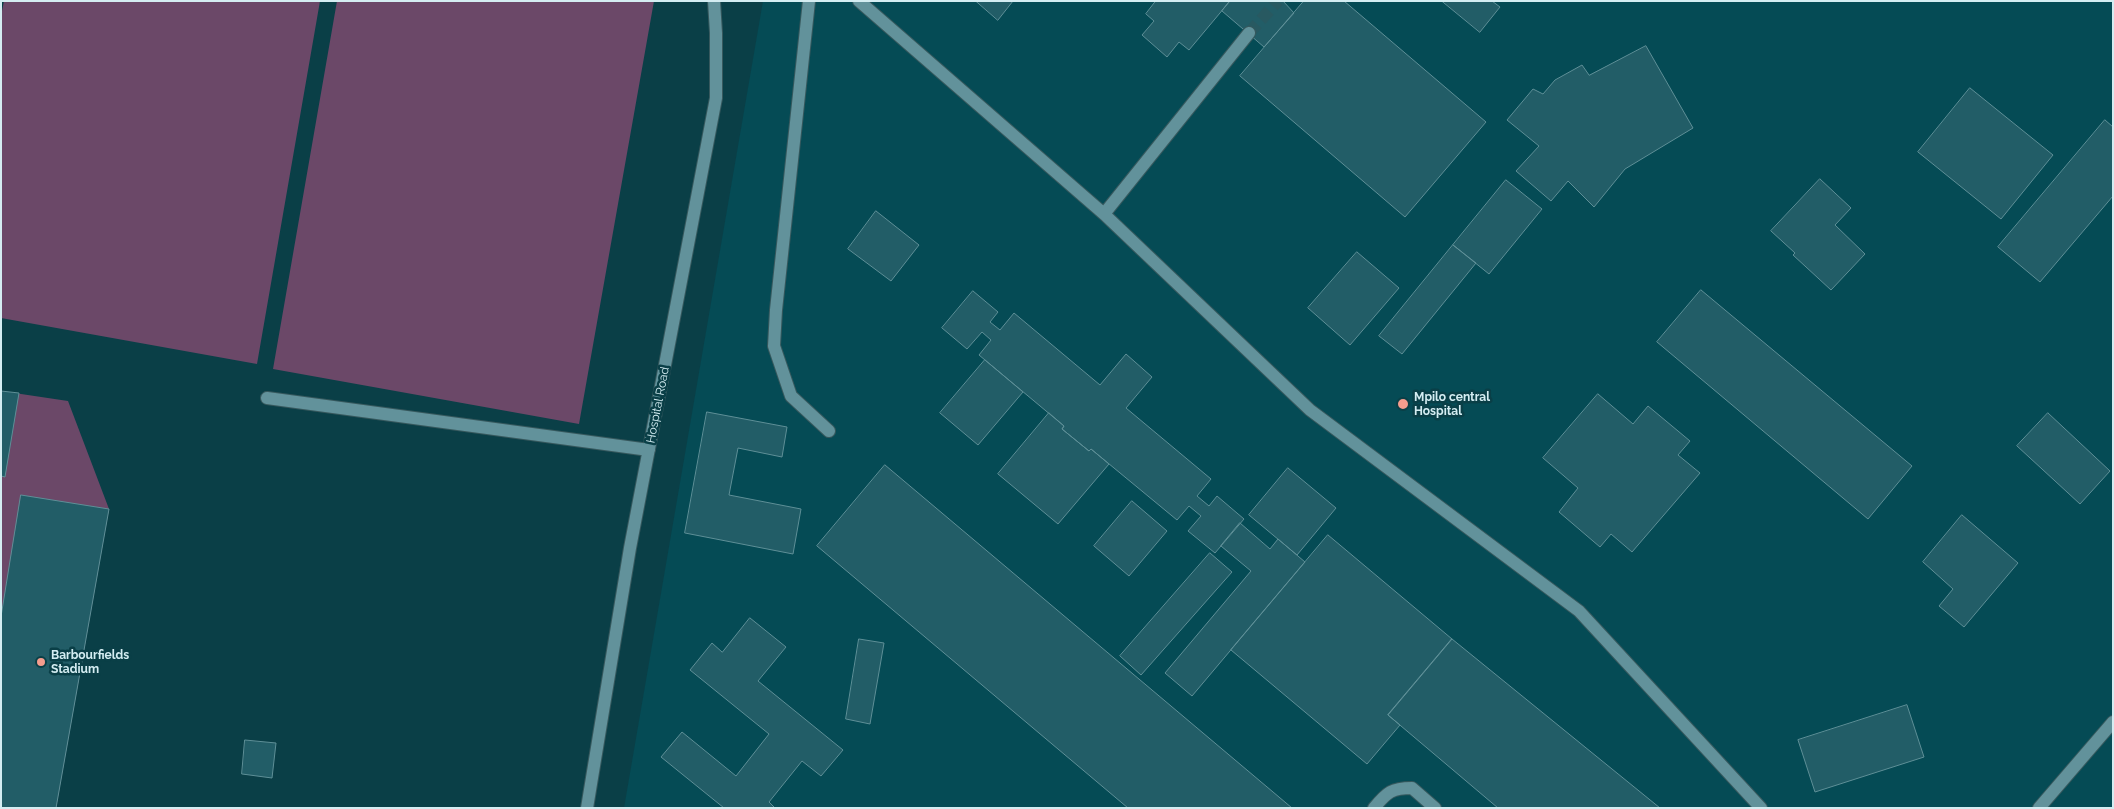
<!DOCTYPE html>
<style>
body{margin:0}
#map{position:relative;width:2114px;height:809px;overflow:hidden;background:#0a3f47;font-family:Raleway,sans-serif}
canvas{display:block}
.frame{position:absolute;inset:0;border:2px solid #d4edf2;pointer-events:none}
</style>
<div id="map">
<canvas width="2114" height="809"></canvas>
<div class="frame"></div>
</div>
<script>
const context = document.querySelector('canvas').getContext('2d');
context.lineJoin = 'round';
function paint(path, color) { context.fillStyle = color; context.fill(path, 'evenodd'); }
function trace(path, color, width, dash) { context.strokeStyle = color; context.lineWidth = width; context.lineCap = dash ? 'butt' : 'round'; context.setLineDash(dash || []); context.stroke(path); }
function write(font, color, halo, rows, align = 'center') {
  context.font = font + ' Raleway,sans-serif'; context.lineWidth = 5; context.setLineDash([]); context.textBaseline = 'middle'; context.strokeStyle = halo; context.fillStyle = color; for (const [text, x, y, turn = 0] of rows) {
    context.save(); context.translate(x, y); context.rotate((+turn || 0) * Math.PI / 180); context.textAlign = isNaN(turn) ? turn : align; if (halo) context.strokeText(text, 0, 0); context.fillText(text, 0, 0); context.restore();
  }
}
paint(new Path2D(`
 M763 1H2113V808H624Z`), '#054b55');
paint(new Path2D(`
 M4 1H320L257 364 1 318V16Z
 M337 1H654L579 424 273 369Z
 M1 391 68 401 109 509 56 808H1Z`), '#6b4868');
const building = new Path2D(`
 M976 1H1013L998 20Z
 M1156 1H1230L1189 50 1179 42 1167 57 1142 35 1154 21 1146 14Z
 M1230 1H1283L1294 13 1264 47 1222 11Z
 M1304 1H1344L1486 122 1405 217 1240 76Z
 M1442 1H1492L1500 7 1480 32Z
 M1646 46 1693 128 1625 169 1594 207 1568 181 1551 201 1516 171 1539 146 1507 120 1533 89 1543 94 1555 80 1582 65 1589 75Z
 M1970 88 2053 155 2001 219 1918 152Z
 M2105 120 2113 127V196L2040 282 1998 247Z
 M1820 179 1851 208 1835 225 1865 254 1831 290 1793 255 1795 253 1771 231Z
 M1506 180 1542 209 1489 274 1453 245Z
 M876 211 919 245 891 281 848 249Z
 M1453 245 1476 263 1402 354 1379 336Z
 M1357 252 1399 288 1350 345 1308 308Z
 M1701 290 1912 466 1868 519 1657 342Z
 M973 291 998 312 990 322 1000 330 1014 313 1100 385 1126 354 1152 377 1126 408 1211 479 1197 496 1209 506 1217 496 1244 519 1215 553 1188 531 1201 516 1189 506 1177 520 1091 449 1089 451 1062 429 1064 426 979 355 991 340 982 332 967 349 942 328Z
 M985 360 1023 392 978 445 940 413Z
 M1 391 19 393 5 477 1 476Z
 M1598 394 1633 424 1648 406 1690 441 1678 455 1700 473 1632 552 1611 534 1600 547 1559 512 1578 488 1543 458Z
 M707 412 787 427 782 457 738 448 729 495 801 509 793 554 685 533Z
 M1049 413 1064 426 1062 429 1089 451 1091 449 1109 464 1058 524 998 474Z
 M2048 413 2110 471 2080 504 2017 446Z
 M885 465 1292 808H1128L817 546Z
 M1288 468 1336 508 1297 555 1249 515Z
 M21 495 109 509 56 808H1V617Z
 M1132 501 1167 531 1129 576 1094 546Z
 M1962 515 2018 563 1964 627 1939 606 1953 589 1923 562Z
 M1240 523 1270 549 1278 539 1305 562 1192 696 1165 673 1251 571 1221 546Z
 M1328 535 1452 639 1388 715 1400 725 1367 764 1231 650Z
 M1210 553 1232 572 1141 675 1120 656Z
 M750 618 786 647 758 681 843 750 821 776 802 761 769 802 775 808H724L661 757 682 732 736 776 769 734 690 670 712 643 722 652Z
 M859 639 884 643 870 724 846 719Z
 M1452 639 1660 808H1498L1388 715Z
 M1907 705 1924 757 1815 792 1798 740Z
 M245 740 276 743 272 778 242 774Z`);
paint(building, '#225d67');
trace(building, '#5e8f97', 1);
trace(new Path2D(`
 M1249 33 1278 1`), '#285961', 12, [12, 6]);
const minor = new Path2D(`
 M809 1 776 310 774 346 791 396 829 431
 M859 1 1104 214 1310 410 1579 611 1761 808
 M1104 214 1249 33
 M267 398 649 450
 M587 808 630 548 716 98V33L714 1
 M1374 808C1387 792 1392 788 1412 788L1435 808
 M2039 808 2113 722`);
trace(minor, '#37595e', 14);
trace(minor, '#62929b', 12);
for (const [x, y, r, color] of [
 [1403,404,6,"#f59d8e"],
 [41,662,5,"#f59d8e"]
]) { const dot = new Path2D(); dot.arc(x, y, r, 0, 2 * Math.PI); context.fillStyle = color; context.fill(dot); trace(dot, '#0a3f47', 2); }
write('bold 12px', '#d4edf2', '#0a3f47', [
 ["Mpilo central",1414,397],
 ["Hospital",1414,411],
 ["Barbourfields",51,655],
 ["Stadium",51,669]
], 'left');
write('12px', '#d4edf2', '#0a3f47', [
 ["Hospital Road",658,405,-79]
]);
</script>
